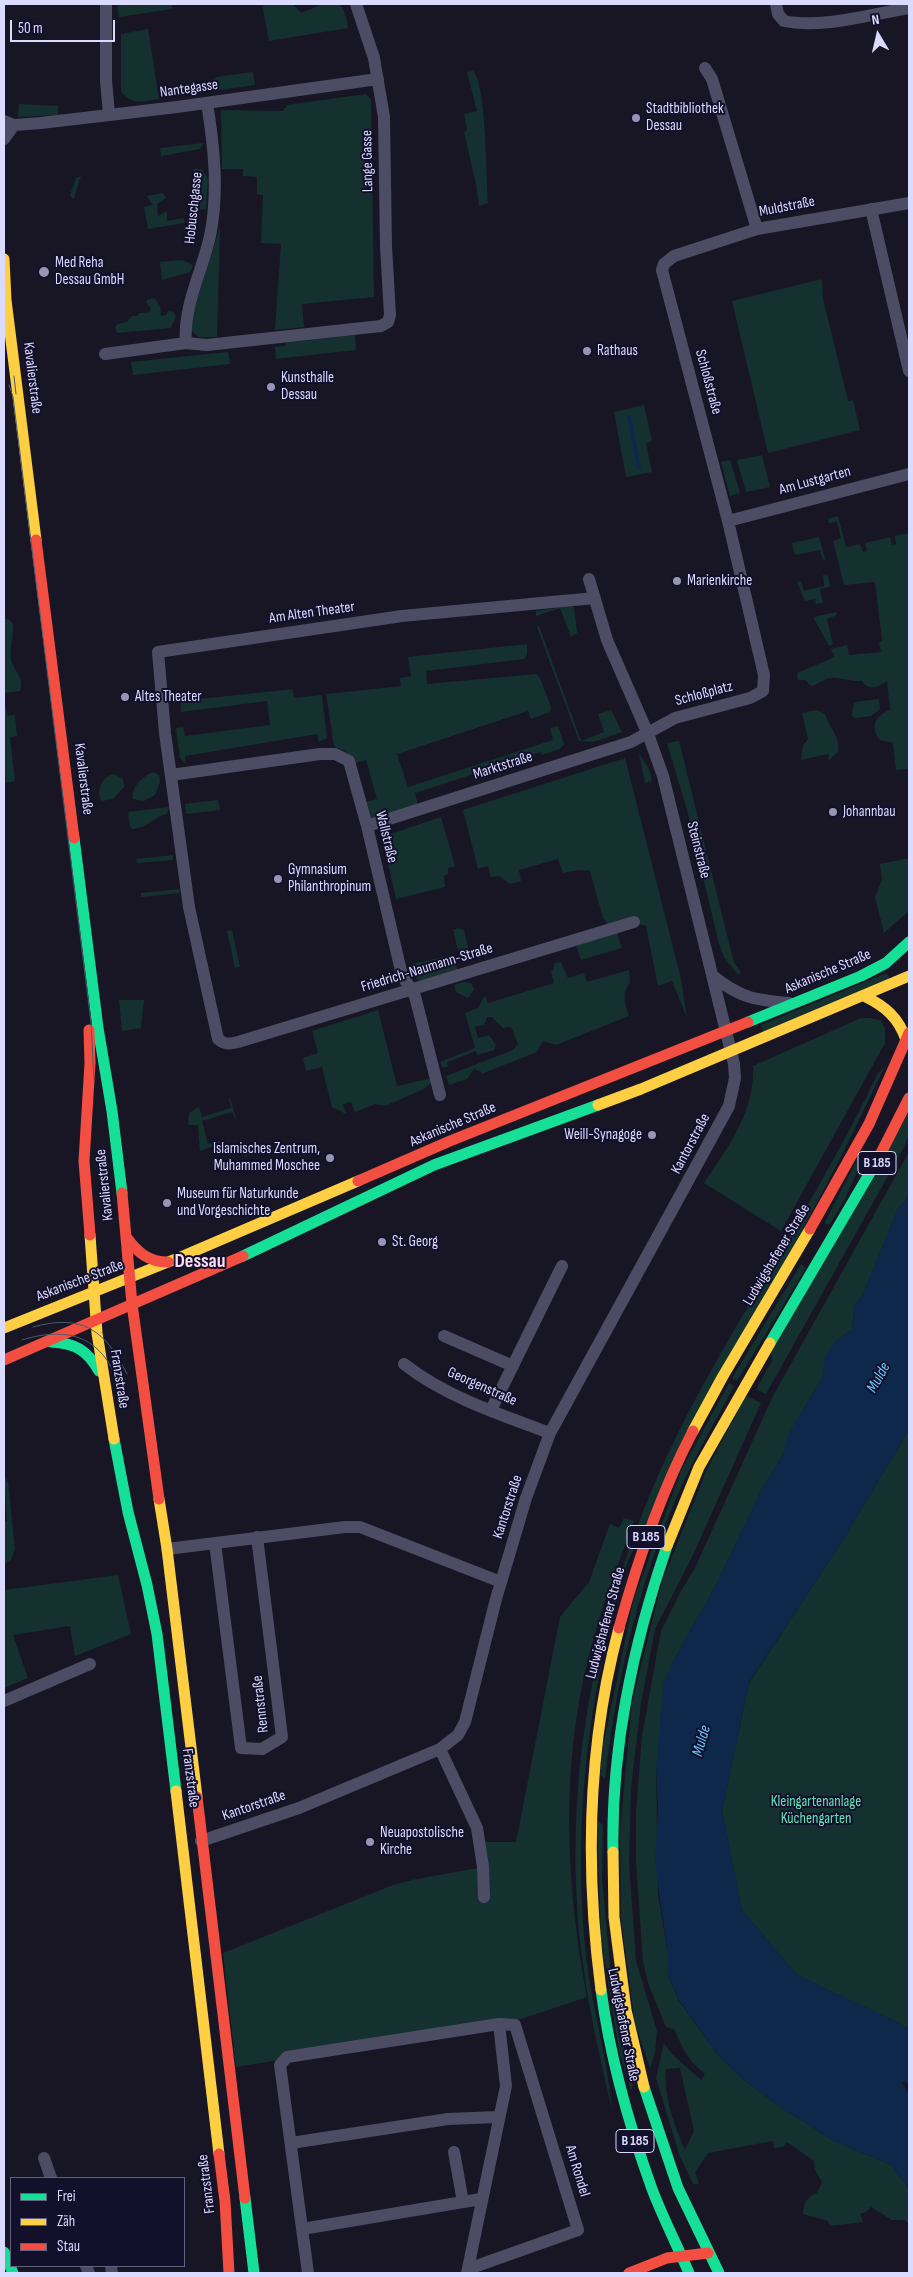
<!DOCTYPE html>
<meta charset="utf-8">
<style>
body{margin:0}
#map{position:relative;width:913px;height:2277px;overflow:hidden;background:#181625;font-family:"Sofia Sans Condensed",sans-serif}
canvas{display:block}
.frame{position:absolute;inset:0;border:5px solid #dbdaff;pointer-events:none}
.legend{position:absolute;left:10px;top:2177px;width:175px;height:90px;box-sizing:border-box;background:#13102b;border:1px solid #636180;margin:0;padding:6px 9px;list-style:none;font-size:15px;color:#dbdaff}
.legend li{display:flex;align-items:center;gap:10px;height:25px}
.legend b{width:25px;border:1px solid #636180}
.north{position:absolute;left:853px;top:10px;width:50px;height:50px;-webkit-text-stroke:4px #13102b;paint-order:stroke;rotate:351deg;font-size:14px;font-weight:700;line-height:20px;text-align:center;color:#dbdaff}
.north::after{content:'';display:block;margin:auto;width:18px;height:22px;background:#dbdaff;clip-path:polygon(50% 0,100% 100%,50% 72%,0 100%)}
.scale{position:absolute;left:10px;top:20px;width:105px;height:22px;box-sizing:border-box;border:2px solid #dbdaff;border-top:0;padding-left:6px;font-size:15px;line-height:18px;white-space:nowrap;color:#dbdaff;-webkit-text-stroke:4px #13102b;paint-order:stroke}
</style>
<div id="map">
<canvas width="913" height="2277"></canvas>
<div class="frame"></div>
<ul class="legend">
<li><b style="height:6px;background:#16e098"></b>Frei</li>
<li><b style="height:6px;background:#ffcf43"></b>Zäh</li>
<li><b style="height:6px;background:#f24e42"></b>Stau</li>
</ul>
<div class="north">N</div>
<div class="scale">50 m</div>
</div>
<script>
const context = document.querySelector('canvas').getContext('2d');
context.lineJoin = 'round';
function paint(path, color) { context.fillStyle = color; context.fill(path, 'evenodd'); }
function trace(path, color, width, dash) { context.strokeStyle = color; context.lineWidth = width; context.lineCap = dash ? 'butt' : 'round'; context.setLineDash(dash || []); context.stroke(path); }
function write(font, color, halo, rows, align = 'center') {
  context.font = font + ' "Sofia Sans Condensed",sans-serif'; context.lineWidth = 4; context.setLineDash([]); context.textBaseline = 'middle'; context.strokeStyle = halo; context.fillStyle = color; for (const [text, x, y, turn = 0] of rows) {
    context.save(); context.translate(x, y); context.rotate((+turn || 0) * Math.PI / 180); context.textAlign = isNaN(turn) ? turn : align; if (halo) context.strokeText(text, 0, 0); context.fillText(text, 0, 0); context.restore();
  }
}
paint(new Path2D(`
 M117 4H172V9L119 17Z
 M262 4H293L301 13 323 4H340L346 16 348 28 269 41Z
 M148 29 159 99C143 101 131 106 121 91V34Z
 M473 71C487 85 486 179 488 203L479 206 476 184 464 132 467 130 464 114 477 111 467 72Z
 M253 72 255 85 186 95 185 86 211 81 216 77Z
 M366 94 371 100 374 297 302 304 304 327 275 330 281 244 261 243 263 195 257 194V177L243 176V169H222L221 110 283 111 287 105Z
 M19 104 58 106V115L18 117Z
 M203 143 200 149 161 156 160 148Z
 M193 169H202L208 179 206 209 196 210V222L191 221 190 209 198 206Z
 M81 176 74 198H72L70 195 76 178Z
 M163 193 166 198 157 204 158 216 167 211V221L184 218V223L148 229 144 207 153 205 147 196Z
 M220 227 217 337H198L192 331 190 323Z
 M182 260 193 265 190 272 162 280 160 262Z
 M822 279 823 299 848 401 853 400 860 430 768 453 732 301Z
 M154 298 160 306 161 316 166 315 169 310 174 313 176 316 171 328 117 333 115 327 118 324 127 322 132 316H137L140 313 150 312 151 309 146 302 148 299Z
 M355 335 356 350 276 359 275 347 285 346V343Z
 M228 352 230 364 133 375 131 362Z
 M644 405 652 441 646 443 652 472 626 477 614 412Z
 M762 455 770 487 746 492 737 460Z
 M730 460 740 493 730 496 721 462Z
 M838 516 846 547 860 544 863 552 867 551 865 543 890 537 892 545 896 544 895 536 909 533V772L908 769 896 770 893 743 880 740C869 727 876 715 890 710L887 681C877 687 871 692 862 681 851 682 840 677 830 678 823 679 818 685 811 686L805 680H798L797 673 835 657 831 649 847 645 849 655 881 652 879 643 882 640 875 582 844 585 833 541 841 538 837 522 829 523 828 519Z
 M819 537 825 559 823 560 820 550 795 555 792 543Z
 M823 575 828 576 830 587 820 589 823 603 816 604 815 599 805 601 797 582 801 581 804 591 824 586Z
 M561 604 574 607 577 633 571 637 560 608 536 616V611L557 608Z
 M836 612 837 615 827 619 833 644 829 646 813 617Z
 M4 618 10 620 13 624C14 637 9 647 11 660 14 671 25 678 20 691L4 693Z
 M539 626 581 741 604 732 598 714 611 710 622 732 593 742 579 741 537 627Z
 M527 644V654L524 659 426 671 427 684 536 674 540 678 551 707 550 712 531 719 528 711 397 754 408 787 553 740 550 728 558 726 564 744 560 749 542 755 541 752 415 793 418 805 373 819 371 817 366 802 377 799 366 760 355 763 346 752 334 746 326 694 401 686 400 678 411 676 408 657Z
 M293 689 294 698 322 695 327 738 319 742 317 734 185 756 186 764 180 758 176 728 183 727 185 736 270 725 267 701 181 712V701Z
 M4 697 7 716 15 715 17 736 10 737 15 781 6 783 4 767Z
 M879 699 880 709 871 716 855 718 852 716 854 702Z
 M817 710 825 714C829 728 841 736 838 752L829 760 828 754 801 760 803 745 808 739 802 713Z
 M679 741 734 963 741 972 738 975 724 957 719 944 687 810 667 743Z
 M639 753 649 769 652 781 645 783Z
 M625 758 681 979 687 1018 672 981 658 986 646 926 639 924 634 916 608 924 603 918 590 871 578 870 563 873 558 859 519 870 521 881 510 884 499 876 491 877 488 866 478 869 463 810Z
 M153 772 159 775 160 782 155 795 144 801 133 799C131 787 143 776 153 772Z
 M114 774 123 779 124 787 113 799 102 801C95 792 102 776 114 774Z
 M218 800 220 810 186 814 185 804Z
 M169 807 167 814C150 818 151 827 133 829L130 827 128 812Z
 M441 817 455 866 448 868V874L444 876 445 887 396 899 382 837Z
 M173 855V860L137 863 136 859Z
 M909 858V911L884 933 875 897 882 880 880 864Z
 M179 889 180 893 141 897V893Z
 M458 928 464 930 469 951 459 954 453 930Z
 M232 930 240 967 235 968 227 931Z
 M617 933 622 948 581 960 576 945Z
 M452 955 453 960 413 969 412 964Z
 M561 962 568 978 584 973 587 982 629 970 630 983C621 993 625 1003 629 1016L556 1045 543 1041 537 1052 481 1074V1072L474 1069 467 1079 449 1085 446 1076 513 1050 518 1044 511 1027 503 1028 492 1017H487L484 1025 475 1027 478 1038 489 1035 496 1045 494 1050 477 1055 476 1051 447 1062 448 1066 443 1068 440 1062 475 1048 465 1013 478 1008 485 995 488 1003 554 983 551 972 553 970 555 963Z
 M456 964 458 971 419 981 416 978 415 974Z
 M887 973 890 980 763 1032 761 1025Z
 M464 982 471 983 474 990 468 998 456 992 454 985Z
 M119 1000H144L141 1028 122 1031Z
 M378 1010 397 1086 432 1078V1082L424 1089 385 1106 375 1104 355 1112 351 1102 343 1104 346 1114 332 1107 322 1067 306 1071 303 1058 318 1053 312 1031Z
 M861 1018H871L881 1021 885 1029V1043L781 1231 704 1183C728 1147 755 1112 753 1066Z
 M885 1066 843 1153 629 1558C588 1688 572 1822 586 1957 592 2009 608 2059 612 2110 601 2061 589 2013 583 1963 558 1780 598 1593 680 1429 741 1309 819 1197 877 1075Z
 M229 1098H230L237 1121 232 1112 202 1121 208 1144 220 1141 221 1151 214 1146 200 1151 198 1125H188L189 1113 199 1107 202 1117 231 1108Z
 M909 1112V1134L903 1149 766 1394 757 1390 758 1386 772 1361 771 1352Z
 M243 1145 247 1156 222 1152Z
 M909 1152V1195L898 1209 863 1294 854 1306 852 1330 837 1340 826 1356 823 1377 801 1413 782 1456 761 1491 715 1587 671 1665 656 1768 658 1894 667 1949V1974L679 2001 718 2055 745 2081 773 2102 832 2140 891 2165 909 2189V2223L904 2220H892L871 2207 866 2212 860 2214 863 2222 830 2226 828 2221 803 2214C804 2202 806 2198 817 2193L822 2182 815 2170 814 2161 787 2142 783 2147 774 2148 773 2141 708 2153 695 2172 699 2184H693L679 2154 656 2078 664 2043 673 2055 701 2080 705 2074C689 2061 682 2049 675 2030L666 2027 648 1983 643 1961 636 1861V1812L642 1736 661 1631 681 1591 694 1570 773 1396ZM680 2068 694 2131 685 2150C675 2127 663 2095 666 2069Z
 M860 1154 864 1156 845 1199 830 1224H826L825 1222Z
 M801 1264 806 1268 737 1381 732 1378Z
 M729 1383 734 1386C713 1426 689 1466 672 1508 636 1594 616 1686 605 1779L600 1775 603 1746 633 1602 681 1471Z
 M746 1396 761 1403 693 1555 655 1629 641 1703 631 1788 629 1864 636 1961 657 2031 655 2053 650 2068 635 2024 621 1918 620 1832 632 1702 662 1582 707 1469Z
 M909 1430V2028L797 1975 742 1910 722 1811 749 1683 834 1554Z
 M4 1476 8 1482 15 1549 11 1560 4 1564V1522L7 1521Z
 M624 1518 634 1521C616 1571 595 1623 584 1676 561 1783 567 1890 587 1997L506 2024 236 2067 223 1953 393 1885 412 1880 483 1867 479 1842H516L560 1617 589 1582 610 1524 619 1528Z
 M118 1575 131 1634 75 1656 70 1626 13 1635 28 1678 4 1688V1590Z
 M597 1820 603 1825 602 1878 613 1998 633 2085 631 2090 619 2052 601 1938Z`), '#14312f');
paint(new Path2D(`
 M631 415 641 469 637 470 627 416Z
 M909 1195V1430L834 1554 749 1682 722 1811 742 1910 797 1975 909 2028V2083L902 2082 909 2095V2189L891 2165 832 2140 773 2102 745 2081 718 2055 679 2000 667 1974V1949L655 1863 658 1806 656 1768 663 1686 671 1665 715 1587 761 1491 782 1456 789 1433 823 1377 825 1356 837 1340 852 1330 854 1306 863 1294 898 1209Z`), '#0d284a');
trace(new Path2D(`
 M106 4V80L109 115
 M776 4 778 14 784 21C822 29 871 14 909 8
 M705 68 712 79 757 229
 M4 121 14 125 41 123 177 107 378 79
 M4 139 14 125
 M871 209 909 371
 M186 343C183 306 202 272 210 236 219 192 214 146 207 103
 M105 354 186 343 207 345 381 326 388 322 390 315 386 246 384 117 374 58 356 4
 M728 521 909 474
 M595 598 402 616 158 652 165 733 189 907 218 1039C225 1045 230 1044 238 1042L634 922
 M171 775 320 754H335L349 761 367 826 402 975 415 996 440 1095
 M367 826 631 742 675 718 750 698 763 691 764 675 728 521 662 270 664 264 674 256 757 229 909 203
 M713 976C740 998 755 1000 789 1003
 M444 1336 513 1366
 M404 1364C446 1397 501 1415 550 1433
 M491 1410 562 1266
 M215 1543 241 1748 262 1749 282 1737 257 1537
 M167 1549 345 1527H360L501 1582
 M4 1701 90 1664
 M440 1749 477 1828 483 1867 484 1897
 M201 1841 299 1808 440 1749 458 1735 465 1722 496 1599 526 1498 550 1433 729 1106 735 1078 734 1064 663 776 648 734 607 640 589 579
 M291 2143 448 2119 498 2117
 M454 2152 463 2202
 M44 2158 51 2178
 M302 2229 481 2199
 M86 2266 89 2273
 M111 2266 112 2273
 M308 2273 280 2065 287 2057 499 2024 515 2025 578 2230 468 2269
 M467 2273 506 2086 499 2024`), '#4c4c65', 12);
trace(new Path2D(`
 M74 838 98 1028 112 1111 122 1193
 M748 1022 861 976 886 963 909 942
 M243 1256 434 1165 598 1105
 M51 1342C75 1343 87 1350 99 1371
 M770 1343 878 1159
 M114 1439 128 1512 147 1585 157 1634 176 1791
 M613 1852C611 1748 633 1644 667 1546
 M601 1990C610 2058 629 2125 652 2189 663 2218 677 2245 689 2273
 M644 2087 678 2188 719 2273
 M245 2198 254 2273
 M4 2252 13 2273`), '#16e098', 11);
trace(new Path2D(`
 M4 259 6 300 36 540
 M864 996C885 1006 899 1018 906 1040
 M598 1105 641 1089 909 976
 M90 1235 97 1333 114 1439
 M4 1328 183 1256 358 1181
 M693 1431 723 1376 810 1229
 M159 1499 167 1549 197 1797
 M667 1546 699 1467 770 1343
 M176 1791 219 2154
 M613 1852 614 1917 626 2010 644 2087
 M601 1990C585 1869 587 1747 619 1628`), '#ffcf43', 11);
trace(new Path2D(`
 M36 540 74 838
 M89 1030 90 1063 84 1161 90 1235
 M878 1159 909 1098
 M358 1181 450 1141 748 1022
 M122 1193 132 1304 159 1499
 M810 1229 869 1124 909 1033
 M127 1238C138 1253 149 1262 168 1262
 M4 1360 243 1256
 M619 1628C638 1559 660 1494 693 1431
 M197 1797 245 2198
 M219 2154 225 2201 229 2273
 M629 2273 667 2258 708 2253`), '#f24e42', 11);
trace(new Path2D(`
 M14 376 16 394
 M9 385 13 397 91 1022 94 1080
 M33 1327C83 1313 106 1331 127 1374
 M22 1340C74 1324 106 1340 122 1393`), '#455d6d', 1);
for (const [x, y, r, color] of [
 [636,118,5,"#9795b3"],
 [44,272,6,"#9795b3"],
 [587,351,5,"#9795b3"],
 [271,387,5,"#9795b3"],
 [677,581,5,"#9795b3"],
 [125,697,5,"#9795b3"],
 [833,812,5,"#9795b3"],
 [278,879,5,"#9795b3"],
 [652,1135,5,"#9795b3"],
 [330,1158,5,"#9795b3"],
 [167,1203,5,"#9795b3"],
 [382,1242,5,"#9795b3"],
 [370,1842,5,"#9795b3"]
]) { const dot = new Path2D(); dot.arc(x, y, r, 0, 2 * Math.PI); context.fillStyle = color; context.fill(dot); trace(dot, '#13102b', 2); }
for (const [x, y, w] of [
 [877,1163,38],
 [646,1537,38],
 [635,2141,38]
]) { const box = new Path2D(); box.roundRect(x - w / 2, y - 11.5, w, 23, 4); context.fillStyle = '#13102b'; context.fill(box); trace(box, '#dbdaff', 1); }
write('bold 14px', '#dbdaff', null, [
 ["B 185",877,1163],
 ["B 185",646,1537],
 ["B 185",635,2141]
]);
write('15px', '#dbdaff', '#13102b', [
 ["Nantegasse",189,89,-8],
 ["Lange Gasse",368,161,-91],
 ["Muldstraße",787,207,-11],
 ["Hobuschgasse",194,208,-84],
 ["Kavalierstraße",32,378,83],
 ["Schloßstraße",708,382,75],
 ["Am Lustgarten",815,481,-15],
 ["Am Alten Theater",312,613,-8],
 ["Schloßplatz",704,694,-15],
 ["Marktstraße",503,766,-18],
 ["Kavalierstraße",83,779,83],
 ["Wallstraße",386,837,76],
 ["Steinstraße",698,850,76],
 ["Friedrich-Naumann-Straße",427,968,-17],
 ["Askanische Straße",828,972,-23],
 ["Askanische Straße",453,1125,-23],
 ["Kantorstraße",691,1144,-62],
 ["Kavalierstraße",105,1185,-96],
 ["Ludwigshafener Straße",777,1255,-59],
 ["Askanische Straße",80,1281,-21],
 ["Franzstraße",119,1379,81],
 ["Georgenstraße",482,1387,24],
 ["Kantorstraße",508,1507,-72],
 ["Ludwigshafener Straße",606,1623,-75],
 ["Rennstraße",261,1704,-96],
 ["Franzstraße",190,1778,83],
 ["Kantorstraße",254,1806,-19],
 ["Ludwigshafener Straße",623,2025,79],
 ["Am Rondel",577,2171,73],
 ["Franzstraße",207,2184,-97]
]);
write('15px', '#dbdaff', '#13102b', [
 ["Stadtbibliothek",646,109],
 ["Dessau",646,126],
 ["Med Reha",55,263],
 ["Dessau GmbH",55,280],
 ["Rathaus",597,351],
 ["Kunsthalle",281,378],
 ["Dessau",281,395],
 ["Marienkirche",687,581],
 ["Altes Theater",135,697],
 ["Johannbau",843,812],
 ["Gymnasium",288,870],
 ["Philanthropinum",288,887],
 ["Weill-Synagoge",642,1135,"right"],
 ["Islamisches Zentrum,",320,1149,"right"],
 ["Muhammed Moschee",320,1166,"right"],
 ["Museum für Naturkunde",177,1194],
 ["und Vorgeschichte",177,1211],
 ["St. Georg",392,1242],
 ["Neuapostolische",380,1833],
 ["Kirche",380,1850]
], 'left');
write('15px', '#62e3b7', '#13102b', [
 ["Kleingartenanlage",816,1802],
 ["Küchengarten",816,1819]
]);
write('italic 16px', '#68c7ff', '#13102b', [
 ["Mulde",879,1378,-61],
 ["Mulde",702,1741,-74]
]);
write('bold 20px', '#ffdcf5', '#13102b', [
 ["Dessau",200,1262]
]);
</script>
